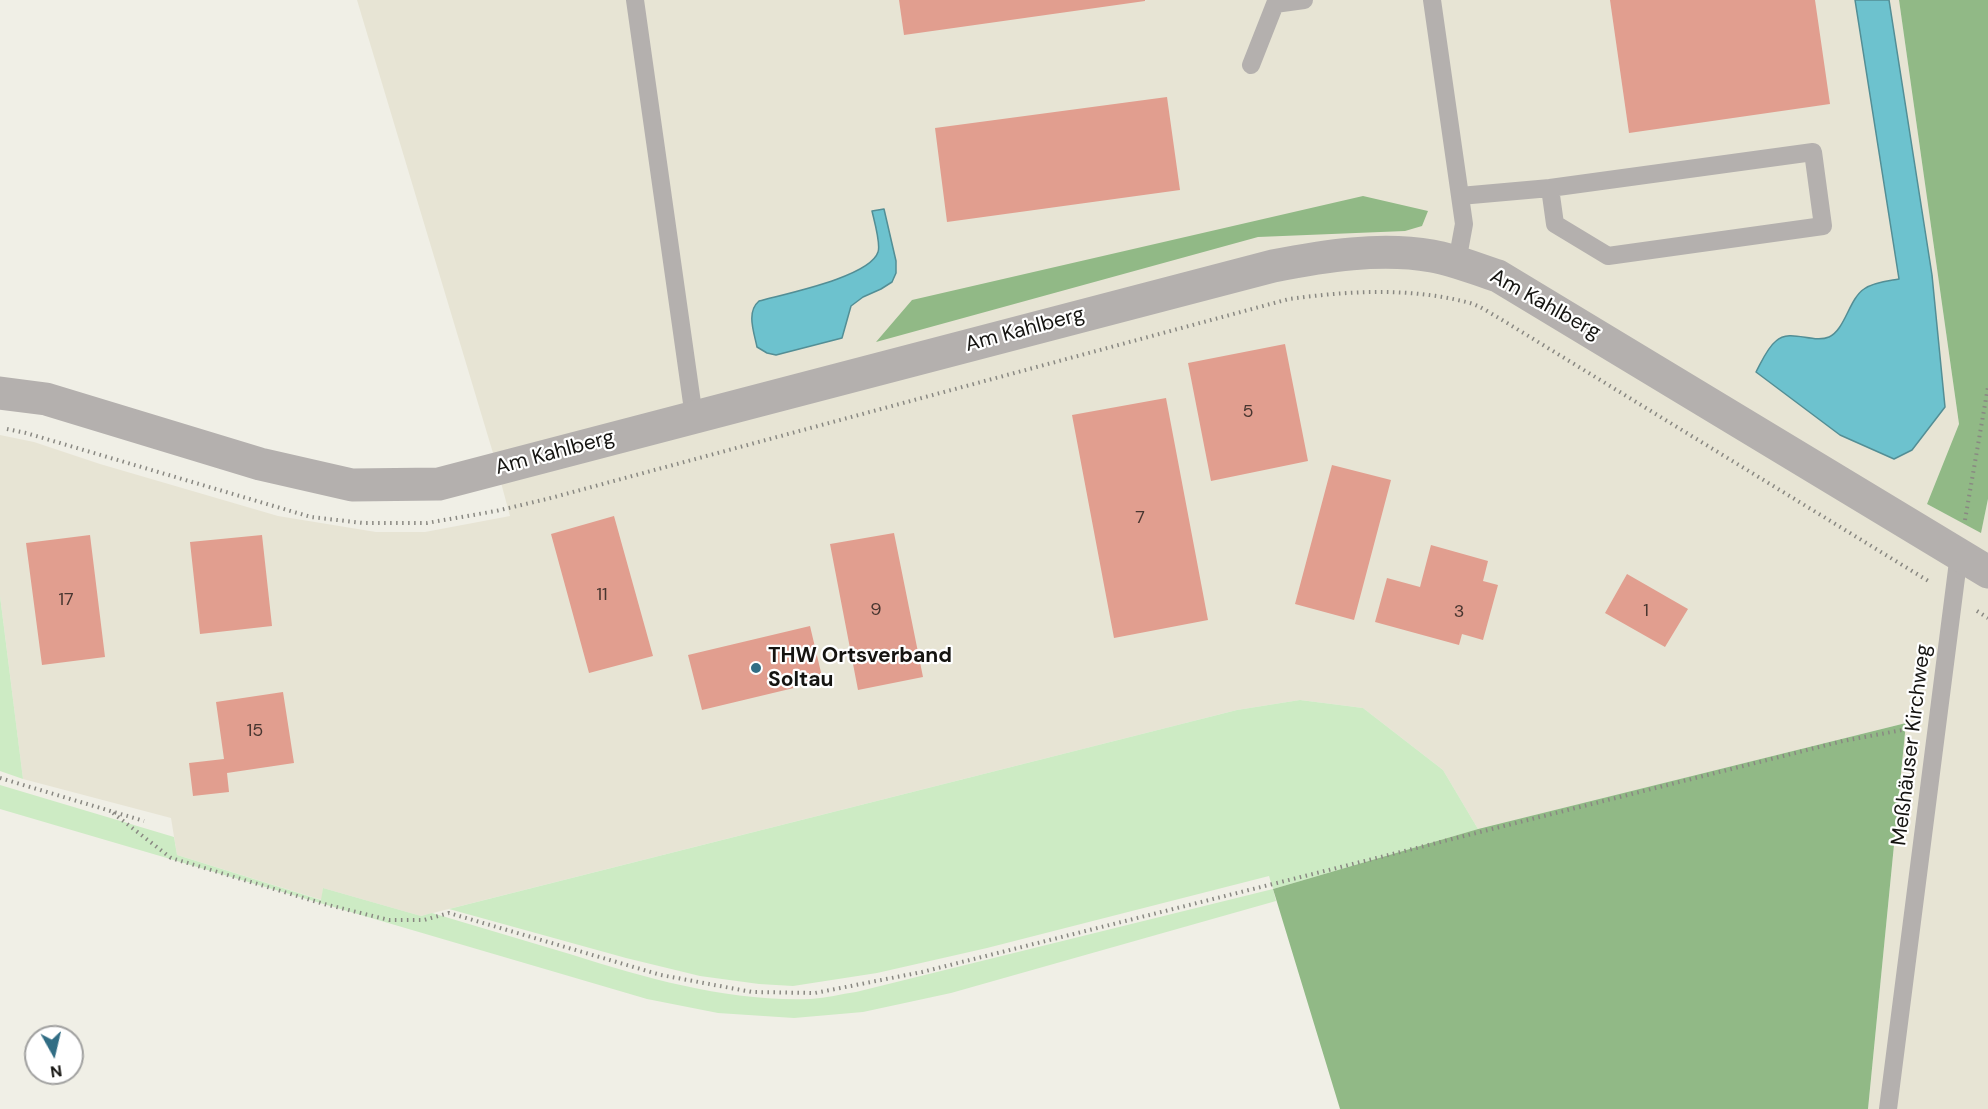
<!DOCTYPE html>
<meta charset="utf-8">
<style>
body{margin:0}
#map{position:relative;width:1988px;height:1109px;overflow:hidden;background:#f0efe6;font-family:"DM Sans",sans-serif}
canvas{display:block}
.north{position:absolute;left:24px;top:1025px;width:60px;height:60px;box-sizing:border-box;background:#fff;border:2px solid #a1a1a0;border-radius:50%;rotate:172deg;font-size:16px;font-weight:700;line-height:24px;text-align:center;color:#151411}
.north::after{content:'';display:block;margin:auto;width:21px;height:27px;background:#316d84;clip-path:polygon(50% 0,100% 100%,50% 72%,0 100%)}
</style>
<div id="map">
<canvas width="1988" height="1109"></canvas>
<div class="north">N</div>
</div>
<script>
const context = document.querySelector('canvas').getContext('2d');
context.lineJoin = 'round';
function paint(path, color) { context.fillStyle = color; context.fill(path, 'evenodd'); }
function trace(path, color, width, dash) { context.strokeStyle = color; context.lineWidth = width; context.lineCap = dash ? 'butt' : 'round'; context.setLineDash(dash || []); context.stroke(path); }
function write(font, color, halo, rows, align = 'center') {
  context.font = font + ' "DM Sans",sans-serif'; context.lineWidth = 4.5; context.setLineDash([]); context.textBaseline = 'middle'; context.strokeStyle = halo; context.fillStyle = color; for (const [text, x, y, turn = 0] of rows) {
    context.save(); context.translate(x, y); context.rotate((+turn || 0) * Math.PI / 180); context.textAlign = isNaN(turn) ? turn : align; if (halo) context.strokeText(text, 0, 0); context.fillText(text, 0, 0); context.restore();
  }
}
paint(new Path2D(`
 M357 0H1899L1959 424 1927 504 1981 532 1988 499V1109H1868L1906 723 1478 829 1443 770 1363 708 1300 700 1237 710 421 916 323 888 322 900 177 855 171 818 23 779 0 596V435L34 442 100 464 278 516 376 532H425L510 516 493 453Z`), '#e7e4d4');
paint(new Path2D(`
 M0 596 23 779 0 771Z
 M1300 700 1363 708 1443 770 1478 829 1273 889 1276 901 951 993 863 1012 794 1018 718 1013 647 999 0 809V785L174 837 177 855 321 900 323 888 421 916 432 913C479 927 526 941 573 955 649 979 730 1002 811 999 826 998 841 994 856 992L1273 889 1269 876 987 948 877 973 793 986 759 984 700 976 626 958 449 909 1237 710Z`), '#cdebc4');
paint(new Path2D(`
 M1899 0H1988V499L1981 533 1927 504 1959 424Z
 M1363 196 1428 211 1422 226 1405 231 1258 237 876 342 912 300Z
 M1906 723 1868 1109H1340L1273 889 1478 829Z`), '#91b986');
const water = new Path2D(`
 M1855 0H1889L1932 275 1945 407 1912 450 1894 459 1840 435 1756 372C1761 363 1767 348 1776 341 1790 328 1813 344 1829 337 1845 330 1849 299 1864 289 1874 282 1888 281 1899 279Z
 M884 209 896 261V273L892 282 881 289 863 297 851 306 842 338 776 355 767 353 757 347C754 332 746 312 759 301 784 294 870 277 878 252 881 244 874 220 872 211Z`);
paint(water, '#6dc2ce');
trace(water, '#538e95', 1.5);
paint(new Path2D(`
 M899 0H1145V1L904 35Z
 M1610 0H1815L1830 104 1629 133Z
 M1167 97 1180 190 947 222 935 128Z
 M1285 344 1308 461 1211 481 1188 363Z
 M1166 398 1208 620 1114 638 1072 415Z
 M1332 465 1391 480 1354 620 1295 604Z
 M614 516 653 656 589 673 551 534Z
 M894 533 923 677 858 690 830 544Z
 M90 535 105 657 42 665 26 543Z
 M262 535 272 626 200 634 190 542Z
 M1431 545 1488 561 1483 581 1498 585 1483 640 1462 634 1459 645 1375 622 1387 578 1420 587Z
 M1627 574 1688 609 1665 647 1605 613Z
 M810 626 823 681 702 710 688 655Z
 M283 692 294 763 227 773 229 792 193 796 189 763 224 759 216 702Z`), '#e19e8f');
trace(new Path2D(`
 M7 429 26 433 311 517 363 523H427L496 511 547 499 1289 299C1348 291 1411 287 1470 303 1480 306 1490 313 1499 318L1930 582
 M1965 520 1988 387
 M1977 611 1988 618
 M0 778 144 821
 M113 813 171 858 324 904 389 920H424L449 913 661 975 752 992 815 993 922 972 1843 741 1913 728`), '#898882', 4, [1.5, 4.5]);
trace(new Path2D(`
 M635 0 694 417
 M1432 0 1464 224 1457 262
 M1251 65 1275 4 1304 0
 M1460 196 1550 188 1813 152 1823 226 1608 256 1555 224 1550 188
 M1888 1109 1959 554`), '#b4b0ae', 18);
trace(new Path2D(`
 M0 393 46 399 260 464 352 485 439 484 1273 266C1324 256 1380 247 1432 256 1455 260 1476 269 1498 276L1988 572`), '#b4b0ae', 33);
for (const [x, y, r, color] of [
 [756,668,6,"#316d84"]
]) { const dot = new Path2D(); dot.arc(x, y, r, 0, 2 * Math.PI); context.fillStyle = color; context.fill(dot); trace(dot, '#fff', 2); }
write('18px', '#483630', null, [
 ["5",1248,412],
 ["7",1140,518],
 ["11",602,595],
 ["17",66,600],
 ["9",876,610],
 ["1",1646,611],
 ["3",1459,612],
 ["15",255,731]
]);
write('21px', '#151411', '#fff', [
 ["Am Kahlberg",1545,305,29],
 ["Am Kahlberg",1025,330,-15],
 ["Am Kahlberg",555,453,-15],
 ["Meßhäuser Kirchweg",1912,745,-83]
]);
write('bold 21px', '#151411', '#fff', [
 ["THW Ortsverband",768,656],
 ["Soltau",768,680]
], 'left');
</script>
